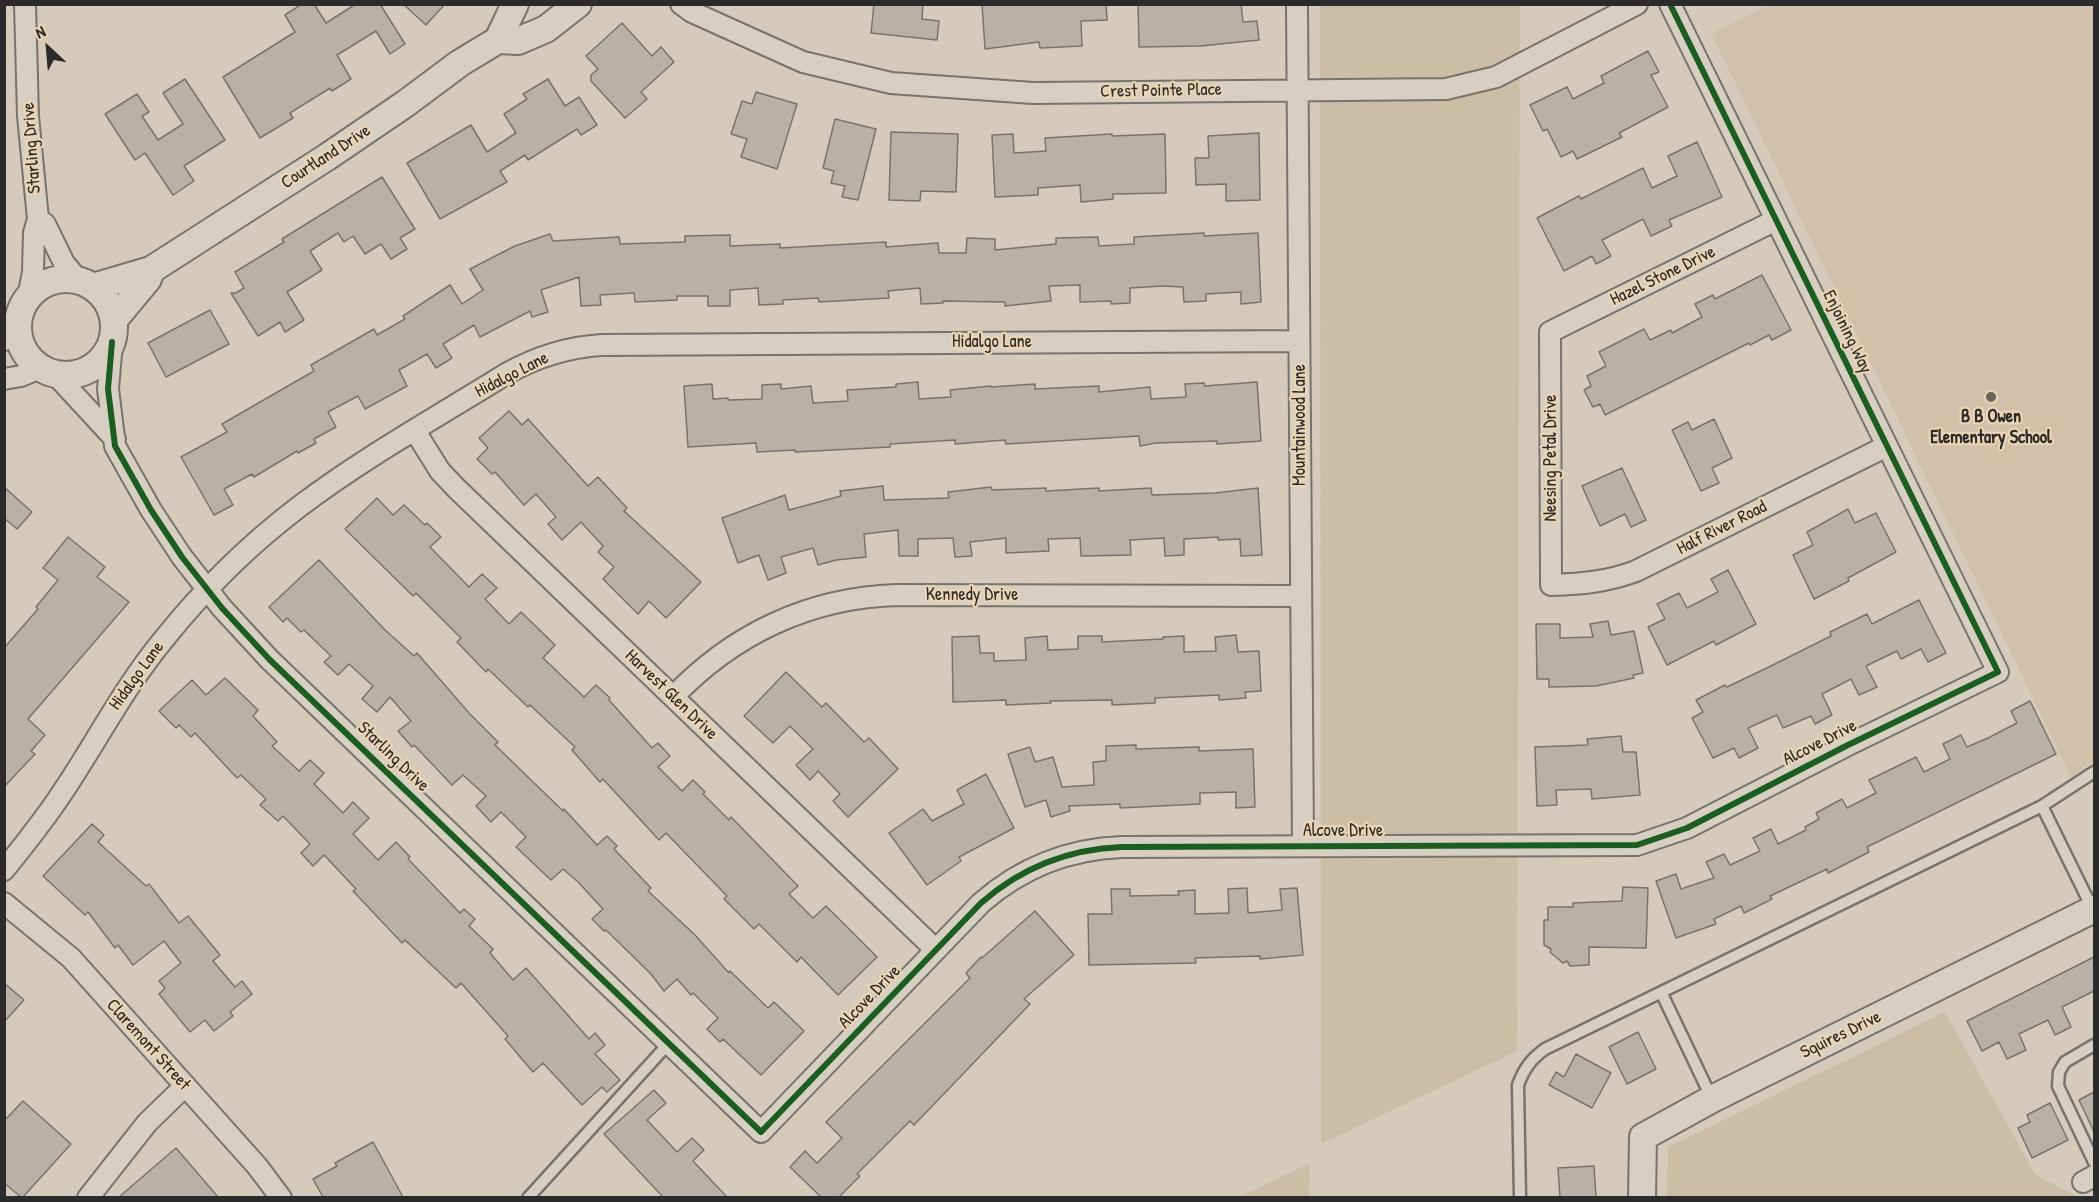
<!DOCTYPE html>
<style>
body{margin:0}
#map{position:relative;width:2099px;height:1202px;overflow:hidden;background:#d6cbba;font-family:"Patrick Hand",sans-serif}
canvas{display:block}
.frame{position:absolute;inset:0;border:6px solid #2b2b2b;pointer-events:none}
.north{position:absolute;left:18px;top:18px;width:60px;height:60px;-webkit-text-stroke:4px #ead4b3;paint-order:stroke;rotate:334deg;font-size:16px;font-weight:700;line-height:24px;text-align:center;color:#2b2b2b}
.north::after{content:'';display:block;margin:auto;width:21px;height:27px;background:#2b2b2b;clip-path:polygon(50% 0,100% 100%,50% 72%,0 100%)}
</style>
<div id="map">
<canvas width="2099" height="1202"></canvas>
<div class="frame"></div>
<div class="north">N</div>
</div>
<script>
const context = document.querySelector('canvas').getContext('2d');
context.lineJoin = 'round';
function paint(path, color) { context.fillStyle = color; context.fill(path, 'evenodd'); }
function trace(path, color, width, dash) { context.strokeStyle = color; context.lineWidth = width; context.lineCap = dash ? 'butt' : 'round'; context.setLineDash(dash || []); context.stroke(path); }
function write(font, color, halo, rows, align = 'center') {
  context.font = font + ' "Patrick Hand",sans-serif'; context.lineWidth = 4.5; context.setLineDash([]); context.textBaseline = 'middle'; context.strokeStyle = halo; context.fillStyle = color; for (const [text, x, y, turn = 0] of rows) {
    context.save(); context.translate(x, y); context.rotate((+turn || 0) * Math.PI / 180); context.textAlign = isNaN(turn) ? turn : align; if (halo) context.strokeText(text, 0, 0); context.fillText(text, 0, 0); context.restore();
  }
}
paint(new Path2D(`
 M1770 5H2094V761L2071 777 1711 33Z`), '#d1c1aa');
paint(new Path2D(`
 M1320 5H1520L1517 1051 1321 1144Z
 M1945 1012 2035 1174 2077 1197H1667L1668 1147Z
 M1310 1163 1309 1197H1239Z`), '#ccbda7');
const building = new Path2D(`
 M302 4H314L326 23 356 4H380L405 44 390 54 376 31 337 55 351 79 332 91 330 88 290 113 293 118 260 138 223 77 295 32 285 15Z
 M403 4H445L426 25Z
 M874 4H923L922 19 939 21 937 40 871 33Z
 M982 4H1106L1107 20 1081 21 1082 46 1040 48 1039 42 985 49Z
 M1138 4H1241L1243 22 1257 21 1259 40 1201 46 1139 47Z
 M622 23 652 56 661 47 674 62 641 92 647 99 625 118 591 81V75L598 69 586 56Z
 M1648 51 1659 72 1651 75 1668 107 1619 133 1622 137 1577 159 1573 151 1561 157 1547 129 1543 131 1530 105 1567 87 1573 99 1604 83 1601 76Z
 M185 79 225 140 184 166 194 181 173 195 145 153 135 160 105 114 137 94 149 112 142 116 158 140 183 124 163 93Z
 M548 79 565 106 579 97 597 125 581 135 577 129 528 160 525 155 500 171 507 182 440 219 407 163 471 125 487 152 516 133 504 114 527 99 523 94Z
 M756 92 797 104 777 169 741 157 747 139 731 134 742 101 752 104Z
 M835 119 876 129 858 200 842 197 845 186 831 183 834 171 823 168Z
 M891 132 958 134 956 192 921 191 920 201 889 200Z
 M1259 133 1260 200 1226 201V184L1196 185 1195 158H1209L1208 136Z
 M1013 134 1014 153 1046 151 1045 138 1112 134V136L1165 134 1166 193 1113 194V199L1081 202 1080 185 1038 188V195L995 197 992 135Z
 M1697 142 1722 197 1669 220 1672 226 1651 236 1643 219 1602 240 1611 256 1596 264 1592 256 1564 271 1537 218 1579 196 1581 199 1643 168 1652 188 1677 176 1668 156Z
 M382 177 415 229 400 238 407 249 391 259 381 244 365 254 353 236 344 242 338 233 310 251 322 270 287 292 304 320 285 332 280 322 258 336 231 293H236L244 288 235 272 284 242 282 239Z
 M1204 233V236L1258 233 1261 302 1241 304V292L1206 294V301L1184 302 1183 287 1163 286 1130 288V303L1111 304V301L1080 302V285L1049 286 1051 301 1005 306V302L943 301V303L921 304 920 288 888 291 889 298 819 302 818 298 783 300V304L759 305 758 288 730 290V306H708V296H677V300L635 302 634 293 600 295 601 305 581 306 579 277 541 290 548 312 532 317 530 311 480 337 474 325 443 344 452 358 436 368 427 354 399 370 407 386 365 409 358 396 328 412 336 427 314 439 316 443 298 453 297 451 254 477 252 474 224 489 233 505 214 515 181 457 227 432 222 424 314 371 311 365 374 329 377 335 405 319 403 316 450 285 462 304 483 290 470 269 515 246 550 234 553 241 619 237 620 244 685 242V236L730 235V246L780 244V248L886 242V247L938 243 939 253H966L967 238 995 239V250L1056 244V238L1098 237 1099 246 1134 244V237Z
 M1762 275 1791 330 1772 340 1769 335 1750 345 1749 343 1605 415 1600 404 1593 407 1584 390 1591 386 1587 376 1606 366 1599 352 1644 329 1650 340 1671 330 1672 333 1702 317 1695 304 1713 295 1715 299Z
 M210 310 229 344 166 377 148 343Z
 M918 382 919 399 951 397 950 390 991 386V387L1035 384V389L1099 386V392L1150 387 1151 399 1186 397 1185 384 1204 383 1205 386 1257 382 1261 441 1217 444V441L1156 443 1140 446 1139 436 1006 444 1005 440 955 444V440L890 444V447L795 452V450L757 452 756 443 688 447 684 386 712 384 713 399 728 398V400L762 399V385L781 384V389L811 386 813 403 848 401 847 390 896 387V384Z
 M509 411 522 425 528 419 588 486 598 477 627 508 624 511 701 582 666 618 649 601 638 614 603 579 614 567 598 552 603 546 581 522 562 540 548 524 556 517 536 494 524 505 495 472 492 474 477 459 488 448 479 438Z
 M1714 419 1732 458 1712 468 1719 483 1701 491 1672 430 1688 422 1692 430Z
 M1622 468 1646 520 1631 527 1625 514 1600 526 1582 486Z
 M883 486 884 500 949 498 948 492 991 487 992 490 1046 488V491L1099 488V491L1151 488 1152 495 1215 493 1258 488 1262 555 1241 556 1240 539 1218 540V537L1184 539V555L1165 556 1164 538 1130 540 1131 555 1081 556 1080 538 1048 539 1049 551 1006 553V538L970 542 972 556 955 557 953 538 918 539V556H899L898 530 864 534 866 557 836 560 818 565 813 548 781 557 786 573 768 580 759 555 738 563 722 518 785 495 789 510 841 496 840 491Z
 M4 487 32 512 17 529 4 518Z
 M377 498 393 515 404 505 425 525 427 523 441 537 430 547 469 587 482 574 497 588 485 599 509 624 521 612 555 645 543 658 584 697 596 685 610 698 609 700 652 748 658 743 670 756 658 767 682 791 693 780 705 792 703 794 729 820 731 817 798 886 789 894 813 918 826 906 877 957 838 995 801 957 797 962 759 924 754 929 724 899 727 896 666 833 659 840 603 779 600 782 572 750 575 747 530 705 528 707 488 669 486 672 457 642 461 638 416 593 413 596 345 529Z
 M1848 509 1855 523 1876 513 1896 552 1848 578 1849 581 1814 599 1793 555 1813 545 1807 532Z
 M68 537 105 567 97 577 129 602 28 719 45 735 31 751 35 754 4 787V648L38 609 36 607 58 580 43 568Z
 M319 560 384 629 414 656 417 653 469 713 498 742 495 745 563 811 564 809 597 845 607 836 617 846 614 849 651 888 648 891 695 935 729 973 730 971 768 1008 774 1002 804 1031 761 1075 723 1039 720 1042 707 1029 718 1018 693 993 691 995 677 979 664 991 651 974 606 930 604 931 592 919 603 909 578 882 563 869 551 880 516 847 526 837 501 812 491 822 476 806 486 796 463 775 452 785 414 745 412 747 398 731 411 721 390 697 377 712 362 699 373 686 349 664 338 675 324 662 331 656 304 630 301 632 287 618 283 622 269 607Z
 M1728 570 1756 624 1716 645 1714 641 1667 665 1648 627 1665 619 1657 604 1679 593 1687 608 1718 592 1711 579Z
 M1919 600 1946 653 1928 662 1921 649 1901 659 1897 651 1866 666 1877 687 1859 695 1851 679 1822 694 1832 715 1815 724 1811 716 1783 728 1777 715 1748 728 1758 748 1739 758 1734 748 1713 758 1692 718 1703 712 1696 700 1725 685 1727 687 1773 665 1831 636 1830 632 1867 614 1872 624Z
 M1608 621 1611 635 1634 631 1643 673 1633 675 1634 678 1596 686 1549 687V679H1537L1536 624H1560V638L1593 637 1590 624Z
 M1236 635 1238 652 1259 651 1261 691 1245 692 1246 698 1219 700V695L1155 698V703L1112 705V700L1050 701 1051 703 1006 705V700L953 702 952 637 979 636 980 653H994V661L1026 660 1025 638 1047 636 1048 650 1078 649V636H1102V642L1163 639V637L1184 636V652L1216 651 1215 637Z
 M786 672 822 707 826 703 864 742 869 738 898 769 848 817 833 801 840 794 818 771 810 780 796 765 813 749 790 726 773 743 744 716Z
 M225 678 258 710 253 716 277 742 272 746 299 771 310 760 324 773 314 784 343 813 353 802 369 818 353 834 378 860 396 842 410 857 408 859 460 913 464 909 475 919 469 926 493 949 490 953 513 980 526 968 589 1039 595 1033 605 1045 595 1054 620 1080 607 1092 602 1087 582 1105 543 1063 533 1072 505 1039 508 1036 461 983 456 988 405 940 402 943 353 891 356 889 324 855 313 866 301 853 310 844 283 816 278 821 260 805 266 799 241 775 237 778 195 733 191 737 179 725 176 728 159 711 192 680 206 695Z
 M2030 701 2056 754 1867 847 1869 852 1828 873 1827 869 1770 896 1772 899 1744 913 1741 906 1714 919 1716 924 1676 938 1656 881 1676 874 1681 889 1714 878 1706 862 1724 854 1730 865 1760 851 1753 838 1771 829 1778 844 1806 830 1805 827 1819 819 1816 813 1842 799 1847 808 1876 793 1869 780 1916 757 1924 772 1950 759 1943 744 1961 735 1967 747 1988 738 2017 723 2011 711Z
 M1621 736 1623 752H1636L1640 795 1592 799 1591 789 1556 790 1557 805 1537 806 1535 747 1588 745 1587 739Z
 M1136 745V749L1199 747V751L1253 749 1255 807 1236 808V792L1200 793V804L1120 808V804L1069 806 1070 811 1051 817 1046 800 1025 807 1008 754 1030 747 1035 762 1053 757 1062 787 1094 785 1093 762 1106 761V746Z
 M986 774 1014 828 959 857 961 861 927 885 889 833 923 809 932 821 964 804 957 790Z
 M92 824 104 835 98 842 146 886 149 884 179 923 188 916 220 955 213 961 235 987 242 981 252 994 230 1012 233 1016 214 1031 205 1020 190 1032 159 994 165 988 159 981 181 963 164 941 133 965 118 945 115 948 88 912 85 915 43 876Z
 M1623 887 1648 888 1646 948 1589 947V965L1570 966 1567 961 1563 963 1550 952 1551 949 1544 945V920H1548V907H1573V903L1622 901Z
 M1247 888 1248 913 1282 910 1280 889 1297 888 1303 955 1260 959V956L1195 958 1196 963 1089 965 1088 914H1112L1111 889H1130V896L1179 895 1178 891 1195 890V914L1229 913 1228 889Z
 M1035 911 1074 955 1024 999 1030 1004 914 1125 910 1121 857 1174 860 1176 839 1197H821L790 1167 805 1151 817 1163 842 1138 826 1122 970 978 966 973 981 957 982 958Z
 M2094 957V991L2062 1007 2071 1027 2055 1035 2048 1020 2019 1034 2026 1050 2007 1059 1999 1042 1982 1051 1967 1021Z
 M4 983 24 1000 4 1022Z
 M1638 1032 1656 1069 1627 1084 1609 1047Z
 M1576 1054 1611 1073 1592 1108 1549 1085 1556 1072 1564 1077Z
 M654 1090 666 1103 647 1120 677 1152 692 1138 704 1150 693 1161 727 1197H663L604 1134Z
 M2094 1092V1132L2079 1100Z
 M23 1101 71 1144 23 1197H21L4 1183V1121Z
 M2050 1103 2068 1140 2032 1158 2018 1128 2030 1122 2027 1115Z
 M373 1142 403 1197H323L313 1179 337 1166 335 1163Z
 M176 1148 218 1197H119Z
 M1594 1166 1596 1197H1560L1558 1168Z`);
paint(building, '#b9b1a5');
trace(building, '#78736b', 1.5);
const service = new Path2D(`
 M2042 806 2093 910
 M1662 994 1712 1099
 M2094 1045 2065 1062 2059 1072 2058 1086 2094 1162
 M528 1198 669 1043
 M1520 1198 1518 1085C1524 1069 1531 1059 1545 1049L2042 806 2094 772`);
const minor = new Path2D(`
 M25 4 28 116 38 219 34 233 33 272 28 298
 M681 4 692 12 803 62 891 83 1033 93 1446 89 1496 77 1637 4
 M1297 4 1303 846
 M38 219 45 224 64 263 78 280
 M1776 220 1550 332 1551 585C1581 584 1607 582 1636 571L1887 446
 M4 340 22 308
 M112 342 108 389 115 446 151 510 182 557 222 608 269 659 761 1132 981 903C1022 867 1069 849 1122 847L1637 845 1687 828 1846 746 1998 672 1670 4
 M55 374 115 439
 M4 379 21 376 40 368
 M415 431 440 471 455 487 936 950
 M673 697C733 634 809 598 896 595L1301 596
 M4 870C25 844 46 818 64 790 98 739 125 686 164 639 204 589 250 544 300 506 365 457 437 417 506 374 536 357 568 347 602 345L1299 341
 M4 903 71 958 257 1166 281 1198
 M2083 1182 2094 1176
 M88 1198 147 1123 185 1086`);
const tertiary = new Path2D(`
 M498 40 518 41 546 29 578 4
 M18 327a48 48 0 1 1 96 0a48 48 0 1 1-96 0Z
 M93 287 151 270 327 157 405 104 460 63 498 40 515 4
 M114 320 148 279 151 270
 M1642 1198 1643 1137 1712 1099 2094 909`);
trace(service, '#78736b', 15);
trace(minor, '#78736b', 24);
trace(tertiary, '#78736b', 30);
trace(service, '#d8cfc3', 10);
trace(minor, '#d8cfc3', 20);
trace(tertiary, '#d8cfc3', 26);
trace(new Path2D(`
 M112 342 108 389 115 446 151 510 182 557 222 608 269 659 761 1132 981 903C1022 867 1069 849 1122 847L1637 845 1687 828 1846 746 1998 672 1670 4`), '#1b5e20', 6);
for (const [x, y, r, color] of [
 [1991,397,6,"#67635d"]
]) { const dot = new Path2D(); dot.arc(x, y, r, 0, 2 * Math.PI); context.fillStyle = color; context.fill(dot); trace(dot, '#ead4b3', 2); }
write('18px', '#2b2b2b', '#ead4b3', [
 ["Crest Pointe Place",1161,91,-1],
 ["Starling Drive",32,148,-94],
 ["Courtland Drive",326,157,-33],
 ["Hazel Stone Drive",1663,276,-26],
 ["Enjoining Way",1847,332,64],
 ["Hidalgo Lane",992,342],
 ["Hidalgo Lane",512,375,-27],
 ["Mountainwood Lane",1300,425,-90],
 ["Neesing Petal Drive",1551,458,-90],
 ["Half River Road",1722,528,-27],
 ["Kennedy Drive",972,595],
 ["Hidalgo Lane",137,676,-54],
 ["Harvest Glen Drive",671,695,44],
 ["Alcove Drive",1820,743,-27],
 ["Starling Drive",393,757,44],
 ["Alcove Drive",1343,831],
 ["Alcove Drive",870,997,-46],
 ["Squires Drive",1841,1035,-26],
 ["Claremont Street",148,1045,48]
]);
write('bold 18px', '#2b2b2b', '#ead4b3', [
 ["B B Owen",1991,417],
 ["Elementary School",1991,438]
]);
</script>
